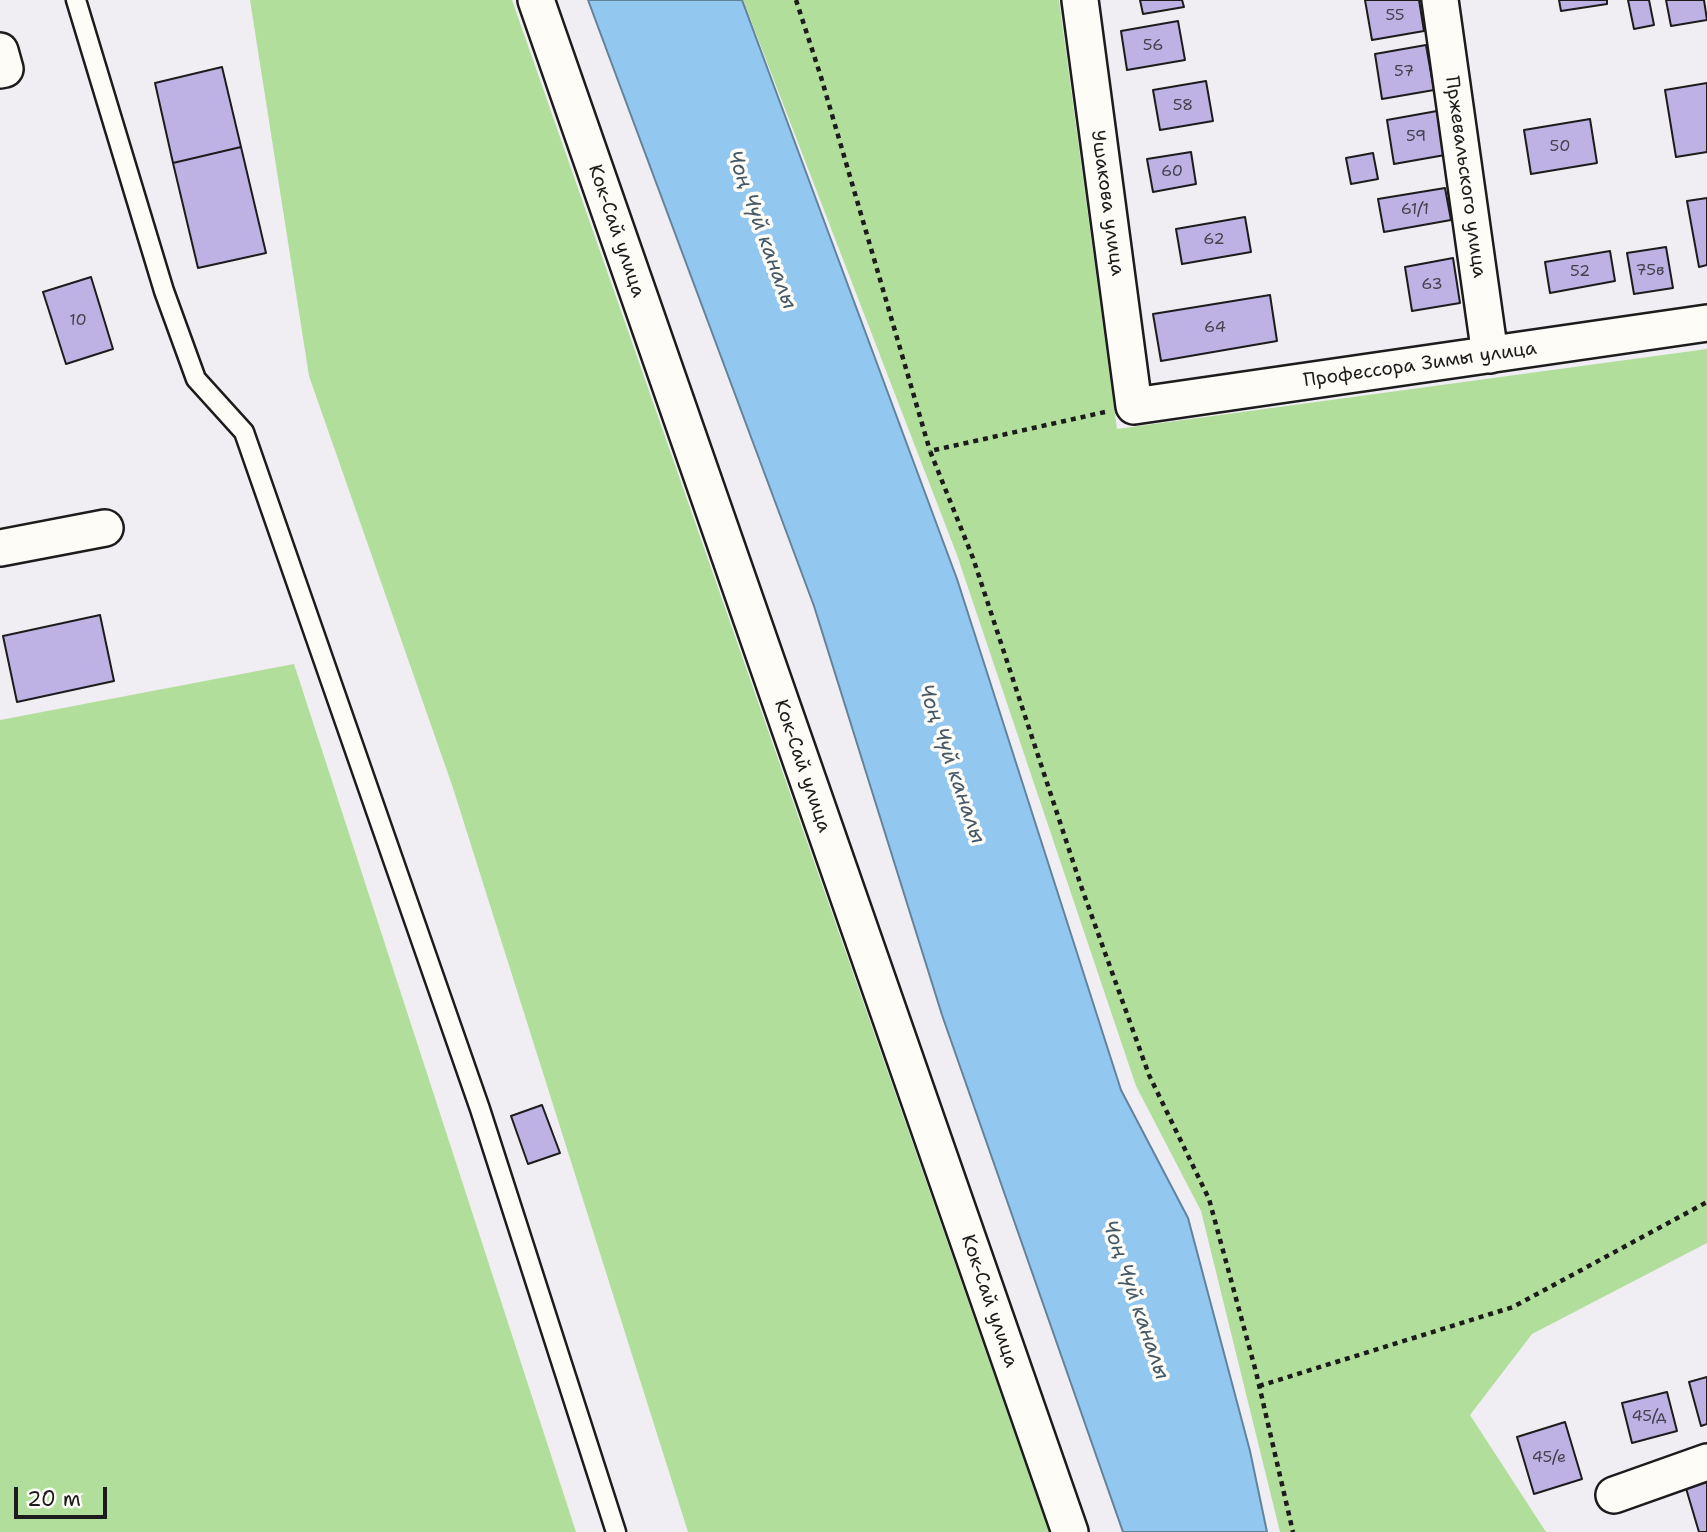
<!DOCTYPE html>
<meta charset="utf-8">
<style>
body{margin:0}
#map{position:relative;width:1707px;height:1532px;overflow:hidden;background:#f0edf3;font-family:"Shantell Sans",sans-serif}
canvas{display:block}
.scale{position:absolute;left:14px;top:1487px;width:93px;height:32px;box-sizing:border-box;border:4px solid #1c1c1c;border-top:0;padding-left:9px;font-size:21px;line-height:24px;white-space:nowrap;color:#1c1c1c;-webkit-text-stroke:5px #fdfcf7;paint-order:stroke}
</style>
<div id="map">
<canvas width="1707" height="1532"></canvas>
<div class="scale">20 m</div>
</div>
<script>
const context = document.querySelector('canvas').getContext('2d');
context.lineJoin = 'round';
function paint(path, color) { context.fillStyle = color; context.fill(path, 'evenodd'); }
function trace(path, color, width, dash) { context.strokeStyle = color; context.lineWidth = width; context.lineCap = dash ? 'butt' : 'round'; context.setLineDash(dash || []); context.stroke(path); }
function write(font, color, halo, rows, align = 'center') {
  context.font = font + ' "Shantell Sans",sans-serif'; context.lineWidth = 7; context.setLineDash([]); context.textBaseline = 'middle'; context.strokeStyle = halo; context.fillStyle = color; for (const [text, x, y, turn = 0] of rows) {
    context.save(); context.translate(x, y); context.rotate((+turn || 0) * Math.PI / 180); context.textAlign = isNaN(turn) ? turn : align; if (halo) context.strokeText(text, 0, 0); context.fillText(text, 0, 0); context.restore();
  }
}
paint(new Path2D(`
 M250 0H512L1049 1532H688L453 788 309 376Z
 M743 0H1059L1117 429 1707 349V1243L1532 1334 1470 1415 1546 1532H1280L1201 1211 1136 1086 957 555Z
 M294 664 576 1532H0V720Z`), '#b2de9c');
const water = new Path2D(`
 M588 0H742L957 579 1121 1090 1188 1218 1250 1451 1267 1532H1123L942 1015 814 606Z`);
paint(water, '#92c7f0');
trace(water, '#63839b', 2);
const building = new Path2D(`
 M1140 0H1182L1184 7 1143 14Z
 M1365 0H1419L1424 31 1372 40Z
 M1559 0H1607V4L1561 11Z
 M1628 0H1649L1654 25 1634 29Z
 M1666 0H1704L1707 20 1671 26Z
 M1178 21 1185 60 1127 70 1121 31Z
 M1426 45 1434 90 1382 99 1375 54Z
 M222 67 241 147 173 163 155 83Z
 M1206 81 1213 121 1160 130 1153 90Z
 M1707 83V152L1676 157 1665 90Z
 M1437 111 1445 155 1394 164 1387 120Z
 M1590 119 1597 163 1531 174 1524 130Z
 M241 147 266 253 198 268 173 163Z
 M1191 152 1196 184 1153 192 1147 159Z
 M1373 153 1378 179 1351 184 1346 158Z
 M1445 188 1451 220 1384 232 1378 199Z
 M1707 198V265L1699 267 1687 201Z
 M1245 217 1251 252 1182 264 1176 229Z
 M1666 247 1673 288 1634 294 1627 253Z
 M1610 251 1615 281 1550 293 1545 262Z
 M1453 258 1460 303 1412 311 1405 267Z
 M91 277 113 349 66 364 43 292Z
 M1270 295 1277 341 1161 361 1153 314Z
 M100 615 114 681 17 702 3 636Z
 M542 1105 560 1153 528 1164 511 1116Z
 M1707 1377V1424L1701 1426 1689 1382Z
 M1667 1392 1677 1431 1632 1443 1622 1403Z
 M1565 1422 1582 1479 1534 1494 1517 1437Z
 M1707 1478V1532H1699L1685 1485Z`);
paint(building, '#bdb2e3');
trace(building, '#1c1c1c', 2);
const lane = new Path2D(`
 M76 0 164 291 196 379 244 432 480 1109 616 1532`);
const street = new Path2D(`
 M536 0 1070 1532
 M1080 0 1134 406 1707 323
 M1440 0 1490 355
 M0 51 5 69 0 70
 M0 548 105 528
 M1614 1495 1707 1462`);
trace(lane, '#1c1c1c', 23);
trace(street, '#1c1c1c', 40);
trace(new Path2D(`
 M796 0 821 77 930 451
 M1105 412 930 451 973 558 1081 886 1149 1075 1209 1199 1256 1372 1293 1532
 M1259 1386 1513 1307 1707 1202`), '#1c1c1c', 4.5, [5, 5]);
trace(lane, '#fdfcf7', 18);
trace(street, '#fdfcf7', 35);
write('16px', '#44424e', null, [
 ["55",1395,16],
 ["56",1153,46],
 ["57",1404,72],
 ["58",1183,106],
 ["59",1416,137],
 ["50",1560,147],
 ["60",1172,172],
 ["61/1",1415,210],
 ["62",1214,240],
 ["75в",1650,271],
 ["52",1580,272],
 ["63",1432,285],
 ["10",78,321],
 ["64",1215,328],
 ["45/д",1649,1417],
 ["45/е",1549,1458]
]);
write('19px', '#1c1c1c', '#fdfcf7', [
 ["Пржевальского улица",1465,177,82],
 ["Ушакова улица",1107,203,82],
 ["Кок-Сай улица",616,231,71],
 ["Профессора Зимы улица",1420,365,-8],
 ["Кок-Сай улица",802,766,71],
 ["Кок-Сай улица",989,1301,71]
]);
write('italic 21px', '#455866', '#fdfcf7', [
 ["Чоң Чүй каналы",761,230,70],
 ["Чоң Чүй каналы",951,764,71],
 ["Чоң Чүй каналы",1135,1300,71]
]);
</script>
